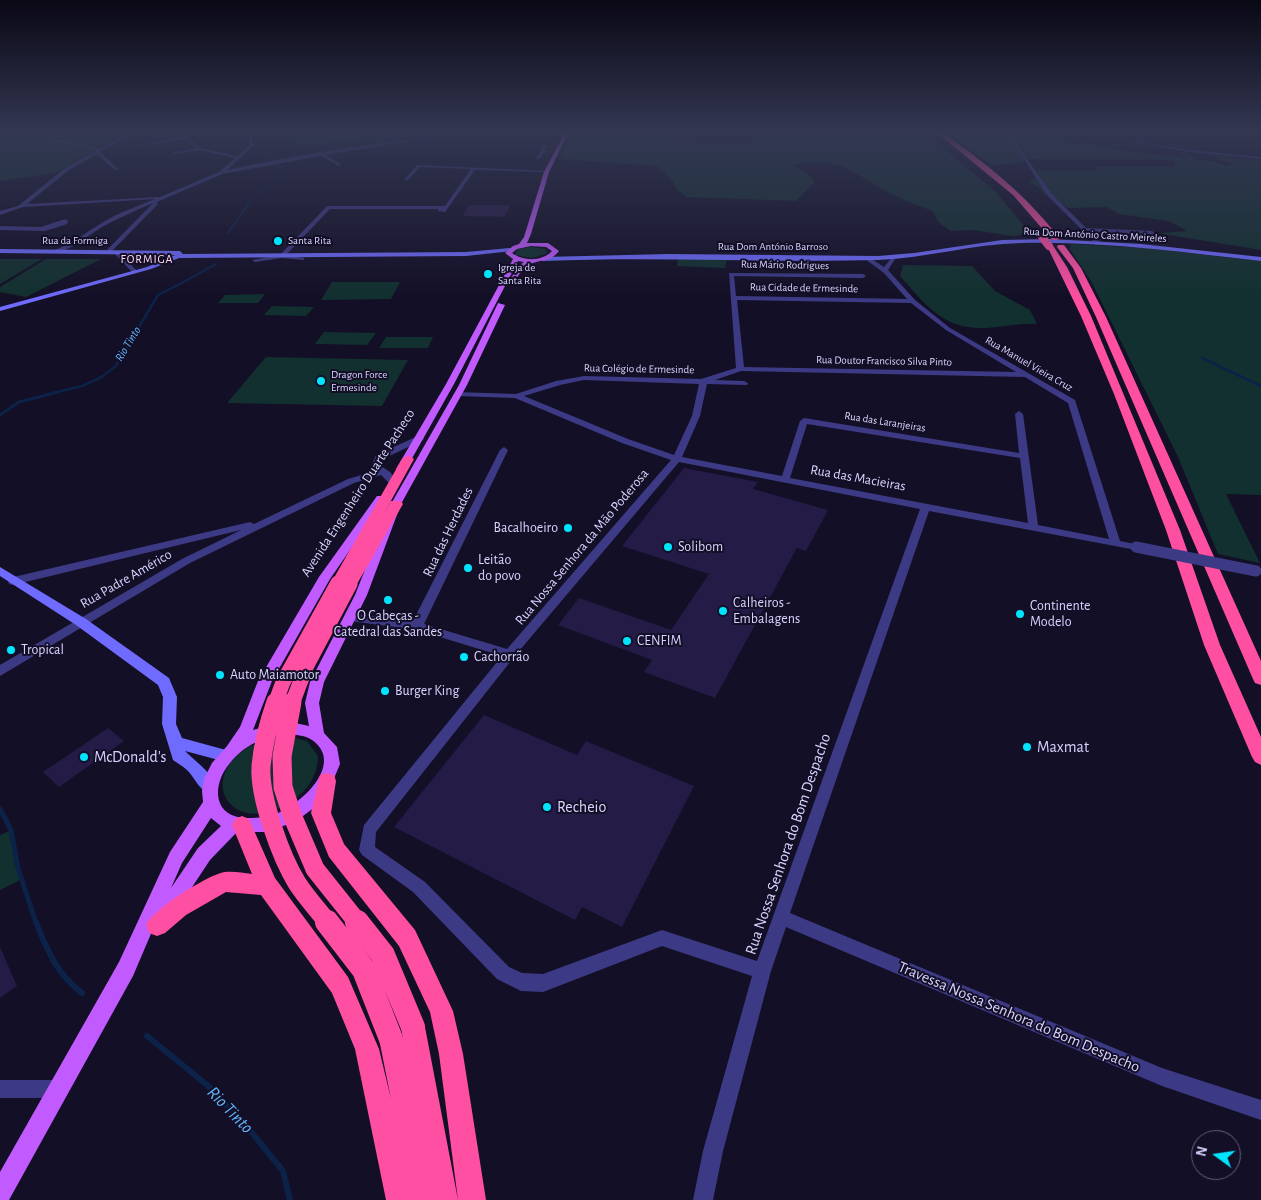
<!DOCTYPE html>
<meta charset="utf-8">
<style>
body{margin:0}
#map{position:relative;width:1261px;height:1200px;overflow:hidden;background:#130f26;font-family:"Alegreya Sans",sans-serif}
canvas{display:block}
.north{position:absolute;left:1191px;top:1130px;width:50px;height:50px;box-sizing:border-box;background:#130f26;border:1px solid #625e7d;border-radius:50%;rotate:284deg;font-size:14px;font-weight:700;line-height:20px;text-align:center;color:#d9d4ff}
.north::after{content:'';display:block;margin:auto;width:18px;height:22px;background:#00e5ff;clip-path:polygon(50% 0,100% 100%,50% 72%,0 100%)}
</style>
<div id="map">
<canvas width="1261" height="1200"></canvas>
<div class="north">N</div>
</div>
<script>
const context = document.querySelector('canvas').getContext('2d');
context.lineJoin = 'round';
function paint(path, color) { context.fillStyle = color; context.fill(path, 'evenodd'); }
function trace(path, color, width, dash) { context.strokeStyle = color; context.lineWidth = width; context.lineCap = dash ? 'butt' : 'round'; context.setLineDash(dash || []); context.stroke(path); }
function write(font, color, halo, rows, align = 'center') {
  context.font = font + ' "Alegreya Sans",sans-serif'; context.lineWidth = 4; context.setLineDash([]); context.textBaseline = 'middle'; context.strokeStyle = halo; context.fillStyle = color; for (const [text, x, y, turn = 0] of rows) {
    context.save(); context.translate(x, y); context.rotate((+turn || 0) * Math.PI / 180); context.textAlign = isNaN(turn) ? turn : align; if (halo) context.strokeText(text, 0, 0); context.fillText(text, 0, 0); context.restore();
  }
}
paint(new Path2D(`
 M0 132H128L55 173 0 181Z
 M315 132H419L398 140 382 143 369 139 293 147 297 139Z
 M745 132H924L995 191 1031 234 1012 236 973 230 951 231 938 222 933 211C920 206 906 202 894 195 853 175 842 154 792 165L808 174 815 182 796 201 687 197 676 189 674 183 657 166 558 159 570 139 752 143 756 138Z
 M944 132H1015L1059 136 1070 145H1081L1072 136 1090 145 1111 149 1186 158 1180 152H1185L1197 160 1212 161 1227 166 1233 165 1211 155 1261 161V250L1163 234 1161 233 1187 231 1169 221 1119 214 1106 207 1068 208 1051 194H1044L1038 187 1029 182 1039 176 1036 170 1096 171V167H1173L1175 164 1173 160 1029 159 1019 163 992 165Z
 M1070 244 1144 248 1261 261V495L1226 494 1260 563 1218 554 1178 457 1091 281 1069 248 1071 247Z
 M532 247 545 249 547 253 533 258 515 255 518 249Z
 M0 259H42L0 284Z
 M46 259H101L26 297 0 292V287Z
 M678 259H727L725 268 677 266Z
 M903 265 972 266 995 291 1030 310 1037 324C1020 323 1003 327 986 328 943 330 926 305 900 276Z
 M332 282H400L391 299 321 300Z
 M265 294 258 303H218L225 295Z
 M272 306 314 307 306 316 264 315Z
 M324 332 376 333 367 345 315 344Z
 M386 337H433L428 348H379Z
 M266 357 408 360 382 406 227 403Z
 M287 736 307 741 318 756C318 775 308 790 292 801 228 843 190 770 261 741 269 738 278 737 287 736Z
 M11 830 22 879 0 890V835Z`), '#12302f');
trace(new Path2D(`
 M0 138 14 132
 M269 161 272 152 281 141 276 132
 M251 200 285 169 269 163`), '#0c2248', 1);
trace(new Path2D(`
 M228 233 252 199
 M178 285 216 264`), '#0c2248', 2);
trace(new Path2D(`
 M1202 358 1261 386
 M53 393 82 386 100 378 115 367 158 295 180 284`), '#0c2248', 2.5);
trace(new Path2D(`
 M0 415 19 402 58 392`), '#0c2248', 3);
trace(new Path2D(`
 M0 809 11 830 18 868 36 923`), '#0c2248', 5);
trace(new Path2D(`
 M36 922C46 948 58 976 82 993
 M147 1036 207 1085 249 1129 283 1171 290 1200`), '#0c2248', 6);
paint(new Path2D(`
 M469 205H510L505 217 463 216Z
 M684 468 758 482 753 489 828 510 806 551 797 548 715 698 644 672 652 660 558 625 579 598 671 630 709 574 622 546Z
 M484 715 577 755 586 741 694 786 622 927 582 907 575 920 394 827Z
 M108 728 124 741 59 787 43 772Z
 M0 947 17 986 0 998Z`), '#241b47');
paint(new Path2D(`
 M36 132H41L54 139 100 149 130 132H135L100 152 119 170H115L97 154 69 170 27 204 160 197 219 172 235 158 200 150 172 154 174 152 197 148 186 139 135 147 133 146 183 137 177 132H181L201 148 237 156 249 146V132H253V146L227 170C322 150 420 134 518 134 531 134 555 131 567 135L487 136 416 140 325 155 341 164 339 166 321 156 222 174 157 202 158 204 111 252 106 251 153 203C135 211 118 218 102 227 87 236 74 248 57 253L55 250C76 242 93 227 112 217 126 210 141 205 155 199L23 207 0 215V211L18 206 65 168 97 150 52 141Z
 M1075 132 1189 150 1261 157V159L1189 152Z
 M1007 133H1009L1051 193 1086 228 1152 231 1155 233 1152 235 1090 232 1102 244 1097 245 1047 195Z
 M1054 134 1084 135 1086 136H1053Z
 M544 144 547 145 544 151 556 152 543 153 540 159H536Z
 M417 165 548 171 546 172 475 170 445 212 438 211V209H330L286 255 304 258V260L282 258 255 262 252 260 280 255 327 206H445L471 169 420 167 408 180H404Z
 M65 219 68 221 67 224 45 231 0 230V226L41 227Z
 M114 251H118L137 271V273H133L114 253Z
 M867 256 884 267 893 256H897L888 270 915 300 950 328 1075 400 1120 541 1140 545 1141 547 1136 550 929 511 790 913 1162 1068 1261 1100V1120L1162 1086 786 927 771 971 723 1151 713 1200H693L703 1151 752 976 662 946 543 992 521 991 497 979 413 892 362 855 359 850 364 825 502 656 417 630 350 621 344 617 350 613 413 621 500 450 504 447 508 450 424 624 507 649 671 460 622 443 515 398 458 396H455V392L516 394 556 381 584 376 701 379 736 368 729 273 863 274 866 276 863 278 734 276 736 296 907 299 884 273 865 259 864 258ZM737 300 911 303 946 330 1016 372 744 367ZM741 371 1025 377 1068 403 1109 539 1038 525 1023 414 1019 411 1015 414 1019 453 804 418 800 421 782 476 682 457 700 416 707 384 747 385 748 383 744 381 715 380ZM584 380 699 384 692 416 674 455 628 439 524 396 560 385ZM807 424 1020 458 1028 523 790 478ZM679 462 920 509 757 961 662 930 543 974 522 973 509 967 425 882 375 847 376 832 514 657Z
 M420 435 424 438 423 440 383 459 381 466 390 472 397 481 395 483H389L381 475 354 483 190 563 0 676V665L182 559 241 530 13 585 9 584 8 581 9 578 250 522 254 524 348 479 375 471 371 467 376 455Z
 M0 1080H59L66 1082 68 1089 66 1096 59 1098H0Z`), '#3d3a85');
paint(new Path2D(`
 M1050 239 1141 244 1261 257V261C1181 252 1101 241 1021 243 973 244 926 258 878 260 767 263 655 256 543 261L540 259 543 257 668 254 878 256 914 253 1002 240Z
 M510 248 512 251 466 256 179 258 151 269 0 311V307L147 267 175 255 0 253V249L180 251 183 254 466 252Z
 M0 567 86 619 169 678 177 697 176 724 182 738 226 750 231 752 234 756 231 760 226 762 185 751C196 762 210 771 217 786L215 791C200 796 196 778 187 770 183 766 177 763 173 760L162 724 163 697 158 685 76 625 0 576Z`), '#6f6bff');
paint(new Path2D(`
 M565 132H569L549 172 531 234 527 243H548L559 251C550 263 538 259 526 266 522 269 519 275 516 279H512L511 278 520 265 524 262 518 261 454 384 406 469 405 471H397L396 469 446 384 513 259 505 253 513 246 519 244 524 237 544 172ZM531 246 546 247 552 251C542 262 523 261 512 253L517 249Z
 M498 303 505 305 467 385 401 504 367 595 324 682 319 703 324 733 337 747 340 764 330 788 315 807 295 822 265 832H237L210 860 169 922 163 925 156 922 133 976 9 1200H0V1172L119 962 170 852 203 802 202 791 204 779 212 763 227 746 240 727 258 681 319 577 377 496H385L386 498 330 579 272 681 253 730 286 721 309 726 305 703 310 682 355 595 391 504 459 385ZM286 733C294 735 305 735 312 740 343 762 307 798 284 810 273 817 260 818 247 818 213 818 211 785 230 763 244 745 264 737 286 733ZM211 818 221 826 198 848 171 888 182 863Z`), '#c25bff');
paint(new Path2D(`
 M936 132H942C985 163 1027 195 1059 238L1058 240H1052L1013 195Z
 M1046 244H1052L1067 267 1091 316 1180 530 1220 645 1261 737V765L1255 762 1252 757 1204 645 1166 530 1114 394 1081 316Z
 M1058 245H1064L1081 268 1106 317 1261 661V685L1255 683 1253 679 1096 317 1073 268 1057 247Z
 M408 455 414 459 382 517 391 501H401L403 504 357 584 350 589 344 586 338 588 333 586 331 583 402 459Z
 M327 773 334 775 336 781 331 813 344 844 415 930 453 1011 463 1054 486 1200H458L439 1054 430 1012 399 946 329 857 311 813 320 775Z
 M242 816 249 819 275 878 348 977 379 1049 391 1099 379 1039 382 1030 391 1027 400 1030 403 1039 401 1027 405 1019 413 1015 421 1019 425 1027 458 1200H386L355 1049 332 993 261 895 226 892 186 915 165 933 157 936 149 933 146 925C152 910 209 874 225 872 234 871 243 873 252 874L232 825 235 819Z`), '#ff4fa3');
trace(new Path2D(`
 M1136 547 1256 571`), '#3d3a85', 11);
trace(new Path2D(`
 M1042 237 1049 246`), '#ff4fa3', 8);
trace(new Path2D(`
 M275 704 283 682 338 583
 M292 704 306 667 350 584`), '#ff4fa3', 15);
trace(new Path2D(`
 M276 702C269 722 263 745 261 766 259 797 281 857 297 883 306 897 318 910 328 923
 M292 702 282 756 283 787 292 815 315 869 358 923`), '#ff4fa3', 19);
trace(new Path2D(`
 M327 922 364 970 391 1039
 M357 922 383 955 413 1027`), '#ff4fa3', 24);
const sky = context.createLinearGradient(0, 0, 0, 300);
sky.addColorStop(0, '#0a0815');
sky.addColorStop(0.44, '#333752');
sky.addColorStop(1, '#33375200');
context.fillStyle = sky;
context.fillRect(0, 0, 1261, 300);
for (const [x, y, r, color] of [
 [278,241,5,"#00e5ff"],
 [488,274,5,"#00e5ff"],
 [321,381,5,"#00e5ff"],
 [568,528,5,"#00e5ff"],
 [668,547,5,"#00e5ff"],
 [468,568,5,"#00e5ff"],
 [388,600,5,"#00e5ff"],
 [723,611,5,"#00e5ff"],
 [1020,614,5,"#00e5ff"],
 [627,641,5,"#00e5ff"],
 [11,650,5,"#00e5ff"],
 [464,657,5,"#00e5ff"],
 [220,675,5,"#00e5ff"],
 [385,691,5,"#00e5ff"],
 [1027,747,5,"#00e5ff"],
 [84,757,5,"#00e5ff"],
 [547,807,5,"#00e5ff"]
]) { const dot = new Path2D(); dot.arc(x, y, r, 0, 2 * Math.PI); context.fillStyle = color; context.fill(dot); trace(dot, '#130f26', 2); }
write('11px', '#d9d4ff', '#130f26', [
 ["Rua Dom António Castro Meireles",1095,235,3],
 ["Rua da Formiga",75,241],
 ["Rua Dom António Barroso",773,247],
 ["Rua Mário Rodrigues",785,265,1],
 ["Rua Cidade de Ermesinde",804,288,1],
 ["Rua Doutor Francisco Silva Pinto",884,361,1],
 ["Rua Manuel Vieira Cruz",1029,364,30],
 ["Rua Colégio de Ermesinde",639,369,1],
 ["Rua das Laranjeiras",885,422,9]
]);
write('11px', '#d9d4ff', '#130f26', [
 ["Santa Rita",288,241],
 ["Igreja de",498,268],
 ["Santa Rita",498,281],
 ["Dragon Force",331,375],
 ["Ermesinde",331,388]
], 'left');
context.letterSpacing = '1px';
write('12px', '#ffd6f0', '#130f26', [
 ["FORMIGA",147,259]
]);
context.letterSpacing = '0px';
write('italic 12px', '#62b6ff', '#130f26', [
 ["Rio Tinto",128,344,-59]
]);
write('14px', '#d9d4ff', '#130f26', [
 ["Rua das Macieiras",858,478,10],
 ["Avenida Engenheiro Duarte Pacheco",358,493,-57],
 ["Rua das Herdades",448,532,-64],
 ["Rua Nossa Senhora da Mão Poderosa",582,547,-50],
 ["Rua Padre Américo",126,579,-30]
]);
write('14px', '#d9d4ff', '#130f26', [
 ["Bacalhoeiro",558,528,"right"],
 ["Solibom",678,547],
 ["Leitão",478,560],
 ["do povo",478,576],
 ["Calheiros -",733,603],
 ["Embalagens",733,619],
 ["Continente",1030,606],
 ["Modelo",1030,622],
 ["O Cabeças -",388,616,"center"],
 ["Catedral das Sandes",388,632,"center"],
 ["CENFIM",637,641],
 ["Tropical",21,650],
 ["Cachorrão",474,657],
 ["Auto Maiamotor",230,675],
 ["Burger King",395,691]
], 'left');
write('16px', '#d9d4ff', '#130f26', [
 ["Maxmat",1037,747],
 ["McDonald's",94,757],
 ["Recheio",557,807]
], 'left');
write('16px', '#d9d4ff', '#130f26', [
 ["Rua Nossa Senhora do Bom Despacho",788,844,-71],
 ["Travessa Nossa Senhora do Bom Despacho",1019,1017,23]
]);
write('italic 18px', '#62b6ff', '#130f26', [
 ["Rio Tinto",230,1110,46]
]);
</script>
